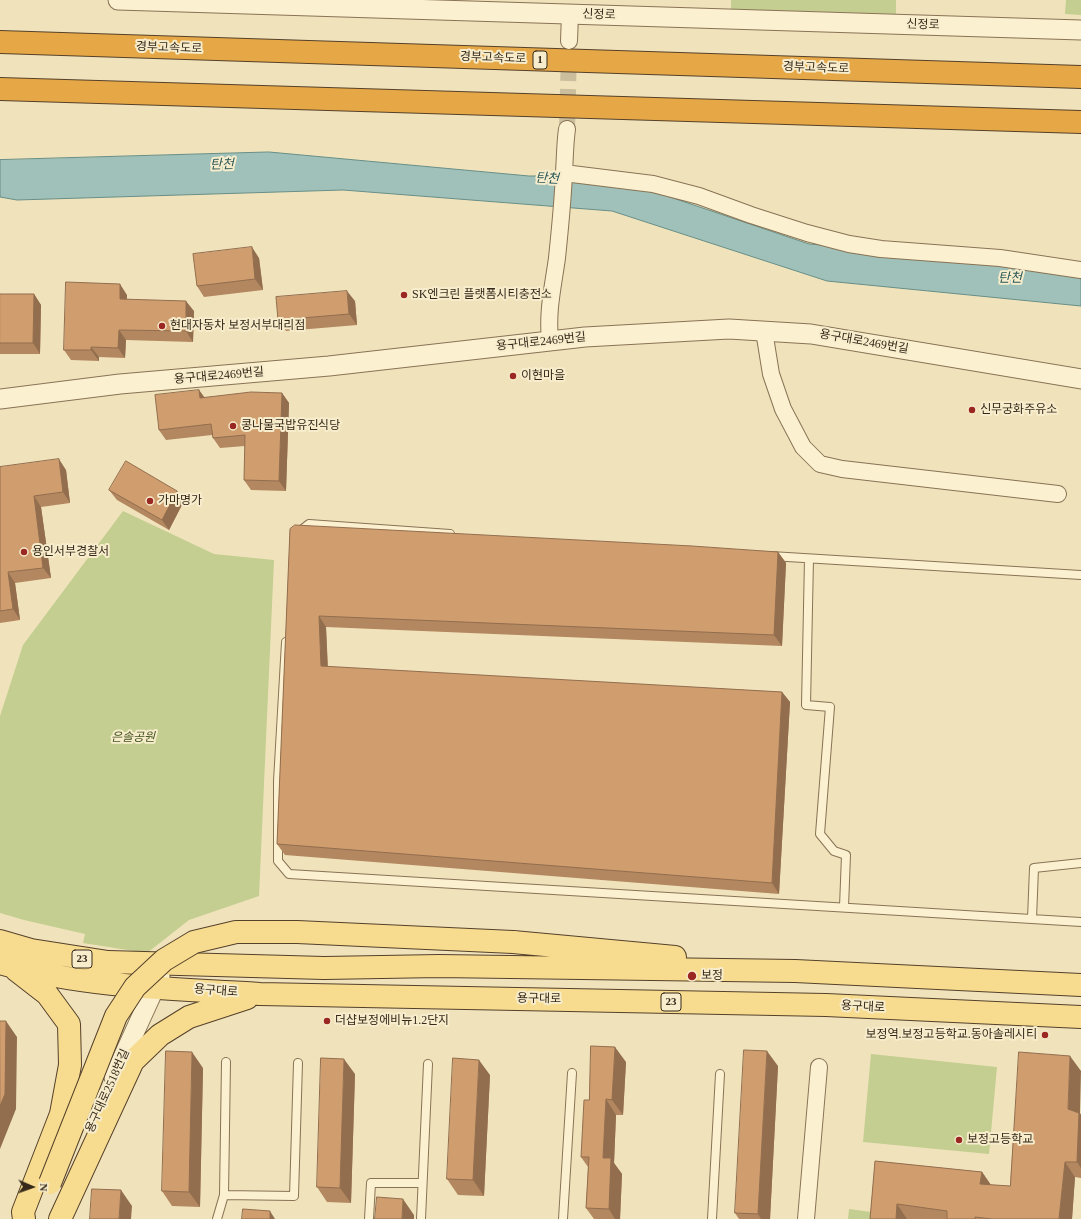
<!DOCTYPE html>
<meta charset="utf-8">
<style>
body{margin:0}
#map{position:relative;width:1081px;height:1219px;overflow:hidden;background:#f0e3bc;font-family:"Times New Roman",serif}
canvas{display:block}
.north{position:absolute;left:12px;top:1167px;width:40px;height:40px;-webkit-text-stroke:3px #f7edcc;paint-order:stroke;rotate:92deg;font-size:11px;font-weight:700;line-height:16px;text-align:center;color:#36291a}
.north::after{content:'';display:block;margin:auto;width:14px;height:18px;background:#36291a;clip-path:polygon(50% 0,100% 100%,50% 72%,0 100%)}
</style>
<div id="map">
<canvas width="1081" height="1219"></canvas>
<div class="north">N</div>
</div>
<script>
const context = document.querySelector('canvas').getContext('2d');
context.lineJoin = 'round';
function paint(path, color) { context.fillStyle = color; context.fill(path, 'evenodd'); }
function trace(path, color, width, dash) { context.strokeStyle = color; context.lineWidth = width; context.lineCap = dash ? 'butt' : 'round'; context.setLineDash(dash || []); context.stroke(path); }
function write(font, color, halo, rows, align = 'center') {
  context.font = font + ' "Times New Roman","Noto Sans KR",serif'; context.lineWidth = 4; context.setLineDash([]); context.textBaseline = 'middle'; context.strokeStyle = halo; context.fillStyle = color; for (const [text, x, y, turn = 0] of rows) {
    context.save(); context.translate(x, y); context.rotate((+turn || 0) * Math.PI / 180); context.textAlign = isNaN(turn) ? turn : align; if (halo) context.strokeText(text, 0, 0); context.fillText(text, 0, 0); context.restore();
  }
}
paint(new Path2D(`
 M731 0H896V14L731 9Z
 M1066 0H1081V15L1065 14Z
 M123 511 214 554 274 560 259 896 189 920 147 953 83 943 85 934 24 920 0 913V716L23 645Z
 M871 1054 997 1067 989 1154 863 1142Z
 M849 1209 871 1212 870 1219H848Z`), '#c3ce90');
const water = new Path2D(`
 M269 152 529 176H608L809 244 1018 259 1081 271V306L827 281 612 211 343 190 17 200 0 197V160Z`);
paint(water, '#a0c1b9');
trace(water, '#678e87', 1);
trace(new Path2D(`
 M567 129 569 50`), '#cbbe9c', 16, [16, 8]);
const service = new Path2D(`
 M299 532 309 524 450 534
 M771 556 1081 575
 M809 559 806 705 830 707 820 834 834 851 846 855 844 907
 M286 642 278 781V861L289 874 1081 922
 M1032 919 1034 868 1081 863
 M224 1195 226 1062
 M217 1219 224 1195 294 1196 298 1063
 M369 1219 371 1183H422
 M421 1219 428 1064
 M563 1219 572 1073
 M712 1219 720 1074`);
const minor = new Path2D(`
 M569 41 570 14
 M564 173 653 184 699 196 751 215 807 233 849 244 881 249 1000 258 1081 270
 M764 331 771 374 783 409 803 447 820 464 842 469 1058 494
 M550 340C547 311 553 287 557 258 560 229 563 200 564 172 565 157 565 143 567 129
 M806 1219 819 1067`);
const tertiary = new Path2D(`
 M118 0 1081 30
 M0 399 120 384 329 366 585 337 729 329 811 334 1081 379
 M114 1077 160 976`);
const primary = new Path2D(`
 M0 941 31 950 108 962 324 968 439 966 795 971 1081 985
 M513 942 675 957
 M0 963C81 987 176 989 260 994L826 1005 1081 1017
 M16 970 47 994 69 1024 70 1065 61 1114 23 1212 24 1219
 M60 1219 133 1061 160 1035 189 1017 247 998`);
const motorway = new Path2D(`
 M0 42 1081 77
 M0 89 1081 122`);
trace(service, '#887355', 10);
trace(minor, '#887355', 18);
trace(tertiary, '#887355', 21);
trace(primary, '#55402a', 24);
trace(motorway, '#55402a', 24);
trace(service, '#fbf0cf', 8);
trace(minor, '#fbf0cf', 16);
trace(tertiary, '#fbf0cf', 19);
trace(primary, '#f7dc90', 22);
trace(motorway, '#e6a846', 22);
const primaryBridge = new Path2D(`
 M50 1183 116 1016 135 987 164 960 194 942 236 932H297L513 942`);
trace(primaryBridge, '#55402a', 24, []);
trace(primaryBridge, '#f7dc90', 22);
paint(new Path2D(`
 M259 258 263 290 204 297 197 286Z
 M0 294H34L41 305 40 354H0Z
 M127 295V299L194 311 193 342 126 340 125 358 99 357V361L71 360 64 350Z
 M355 301 357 325 286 331 278 320Z
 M199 390 205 398 282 393 289 403 286 491 251 490 244 480 245 446 220 448 213 438 212 435 166 440 159 430Z
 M0 467 66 470 70 503 41 507 51 578 15 583 20 620 0 623Z
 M109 490 177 491 184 501 169 530 117 500Z
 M290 529 778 552 786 563 782 646 326 627 328 667 782 692 790 702 779 894 285 855 277 844Z
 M626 1062 623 1115H616L614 1163 622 1174 620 1219H594L586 1208 588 1167 581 1157 589 1100Z
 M778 1066 770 1219H739L735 1213Z
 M203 1068 200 1207 172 1206 162 1191Z
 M355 1074 351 1203 327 1202 317 1187Z
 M490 1075 484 1196 458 1195 447 1179Z
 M1080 1113 1081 1115V1178L1075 1177 1072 1219H870L875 1161 982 1172 991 1185 1010 1186Z`), '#b3875f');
paint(new Path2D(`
 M252 247 259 258 263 290 255 279Z
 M120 284 127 295V310L120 299Z
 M347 291 355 301 357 325 349 314Z
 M34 294 41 305 40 354 33 343Z
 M186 301 194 311 193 342 186 331Z
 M119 330 126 340 125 358 118 348Z
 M91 347 99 357V361L91 350Z
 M199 390 206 400 200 398Z
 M282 393 289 403 286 491 279 481Z
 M59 459 66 470 70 503 63 492Z
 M177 491 184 501 169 530 162 520Z
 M34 496 41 507 51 578 43 568Z
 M778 552 786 563 782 646 774 635Z
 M8 572 15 583 20 620 13 609Z
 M319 616 326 627 328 677 321 666Z
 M782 692 790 702 779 894 772 883Z
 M6 1021 17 1037 16 1109 0 1149V1106Z
 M615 1047 626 1062 623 1115 612 1100Z
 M767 1051 778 1066 770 1219H761L758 1214Z
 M192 1052 203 1068 200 1207 189 1192Z
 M1070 1056 1081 1071 1080 1113 1081 1115V1168L1077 1162 1068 1109Z
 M344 1059 355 1074 351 1203 340 1188Z
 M479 1060 490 1075 484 1196 473 1180Z
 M606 1099 616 1115 614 1163 622 1174 620 1219H615L609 1209 603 1158Z
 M1065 1162 1075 1177 1072 1219H1059Z
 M982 1172 993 1188 980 1184Z
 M121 1190 132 1206 131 1219H119Z
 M403 1199 414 1215V1219H402Z
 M897 1204 907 1219H896Z
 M270 1211 275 1219H270Z`), '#926e4e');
const building = new Path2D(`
 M252 247 255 279 197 286 193 254Z
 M66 282 120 284V299L186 301V331L119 330 118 348 91 347V350H64Z
 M347 291 349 314 278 320 276 297Z
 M0 294H34L33 343H0Z
 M199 390 200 398 251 392 282 393 279 481 244 480 245 435 213 438 211 424 159 430 155 395Z
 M59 459 63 492 34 496 43 568 8 572 13 609 0 611V467Z
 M126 461 177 491 162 520 109 490Z
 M295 525 692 546 778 552 774 635 319 616 321 666 782 692 772 883 277 844 290 529Z
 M0 1021H6L5 1094 0 1106Z
 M591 1046 615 1047 612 1100 606 1099 603 1158H611L609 1209 586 1208 589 1157H581L584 1100H589Z
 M744 1050 767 1051 758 1214 735 1213Z
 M166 1051 192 1052 189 1192 162 1191Z
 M1019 1052 1070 1056 1068 1109 1079 1113 1077 1162H1065L1059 1219H992L975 1217V1219H947V1211L897 1204 896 1219H870L875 1161 982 1172 980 1184 1010 1186Z
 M321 1058 344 1059 340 1188 317 1187Z
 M453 1058 479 1060 473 1180 447 1179Z
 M92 1189 121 1190 119 1219H90Z
 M377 1197 403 1199 402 1219H375Z
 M243 1209 270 1211V1219H242Z`);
paint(building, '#d09d6f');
trace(building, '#926e4e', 1);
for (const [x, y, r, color] of [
 [404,295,4,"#9a2721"],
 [162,326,4,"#9a2721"],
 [513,376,4,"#9a2721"],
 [972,410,4,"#9a2721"],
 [233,426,4,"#9a2721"],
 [150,501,4,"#9a2721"],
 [24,552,4,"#9a2721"],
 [692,976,5,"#9a2721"],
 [327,1021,4,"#9a2721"],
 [1045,1035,4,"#9a2721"],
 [959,1140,4,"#9a2721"]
]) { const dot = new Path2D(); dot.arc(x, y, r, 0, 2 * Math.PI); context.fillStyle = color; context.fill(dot); trace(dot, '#f7edcc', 1.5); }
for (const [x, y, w] of [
 [540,60,14],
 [82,959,20],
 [671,1002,20]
]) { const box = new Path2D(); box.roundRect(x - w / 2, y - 9, w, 18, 3); context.fillStyle = '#f7edcc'; context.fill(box); trace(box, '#36291a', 1); }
write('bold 11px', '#36291a', null, [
 ["1",540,60],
 ["23",82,959],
 ["23",671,1002]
]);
write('12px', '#36291a', '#f7edcc', [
 ["신정로",599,15,2],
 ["신정로",923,25,2],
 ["경부고속도로",169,48,2],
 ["경부고속도로",493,58,2],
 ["경부고속도로",816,68,2],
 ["용구대로2469번길",541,342,-6],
 ["용구대로2469번길",864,342,10],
 ["용구대로2469번길",219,376,-5],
 ["용구대로",216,991,4],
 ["용구대로",539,999,1],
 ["용구대로",863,1007,3],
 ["용구대로2518번길",108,1091,-66]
]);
write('12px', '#36291a', '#f7edcc', [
 ["SK엔크린 플랫폼시티충전소",412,295],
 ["현대자동차 보정서부대리점",170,326],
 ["이현마을",521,376],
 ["신무궁화주유소",980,410],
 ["콩나물국밥유진식당",241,426],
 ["가마명가",158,501],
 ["용인서부경찰서",32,552],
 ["보정",701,976],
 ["더샵보정에비뉴1.2단지",335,1021],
 ["보정역.보정고등학교.동아솔레시티",1037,1035,"right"],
 ["보정고등학교",967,1140]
], 'left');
write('italic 12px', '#445420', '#f7edcc', [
 ["은솔공원",133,738]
]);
write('italic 13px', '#295757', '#f7edcc', [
 ["탄천",222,165,-1],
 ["탄천",547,179,3],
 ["탄천",1010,279]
]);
</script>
